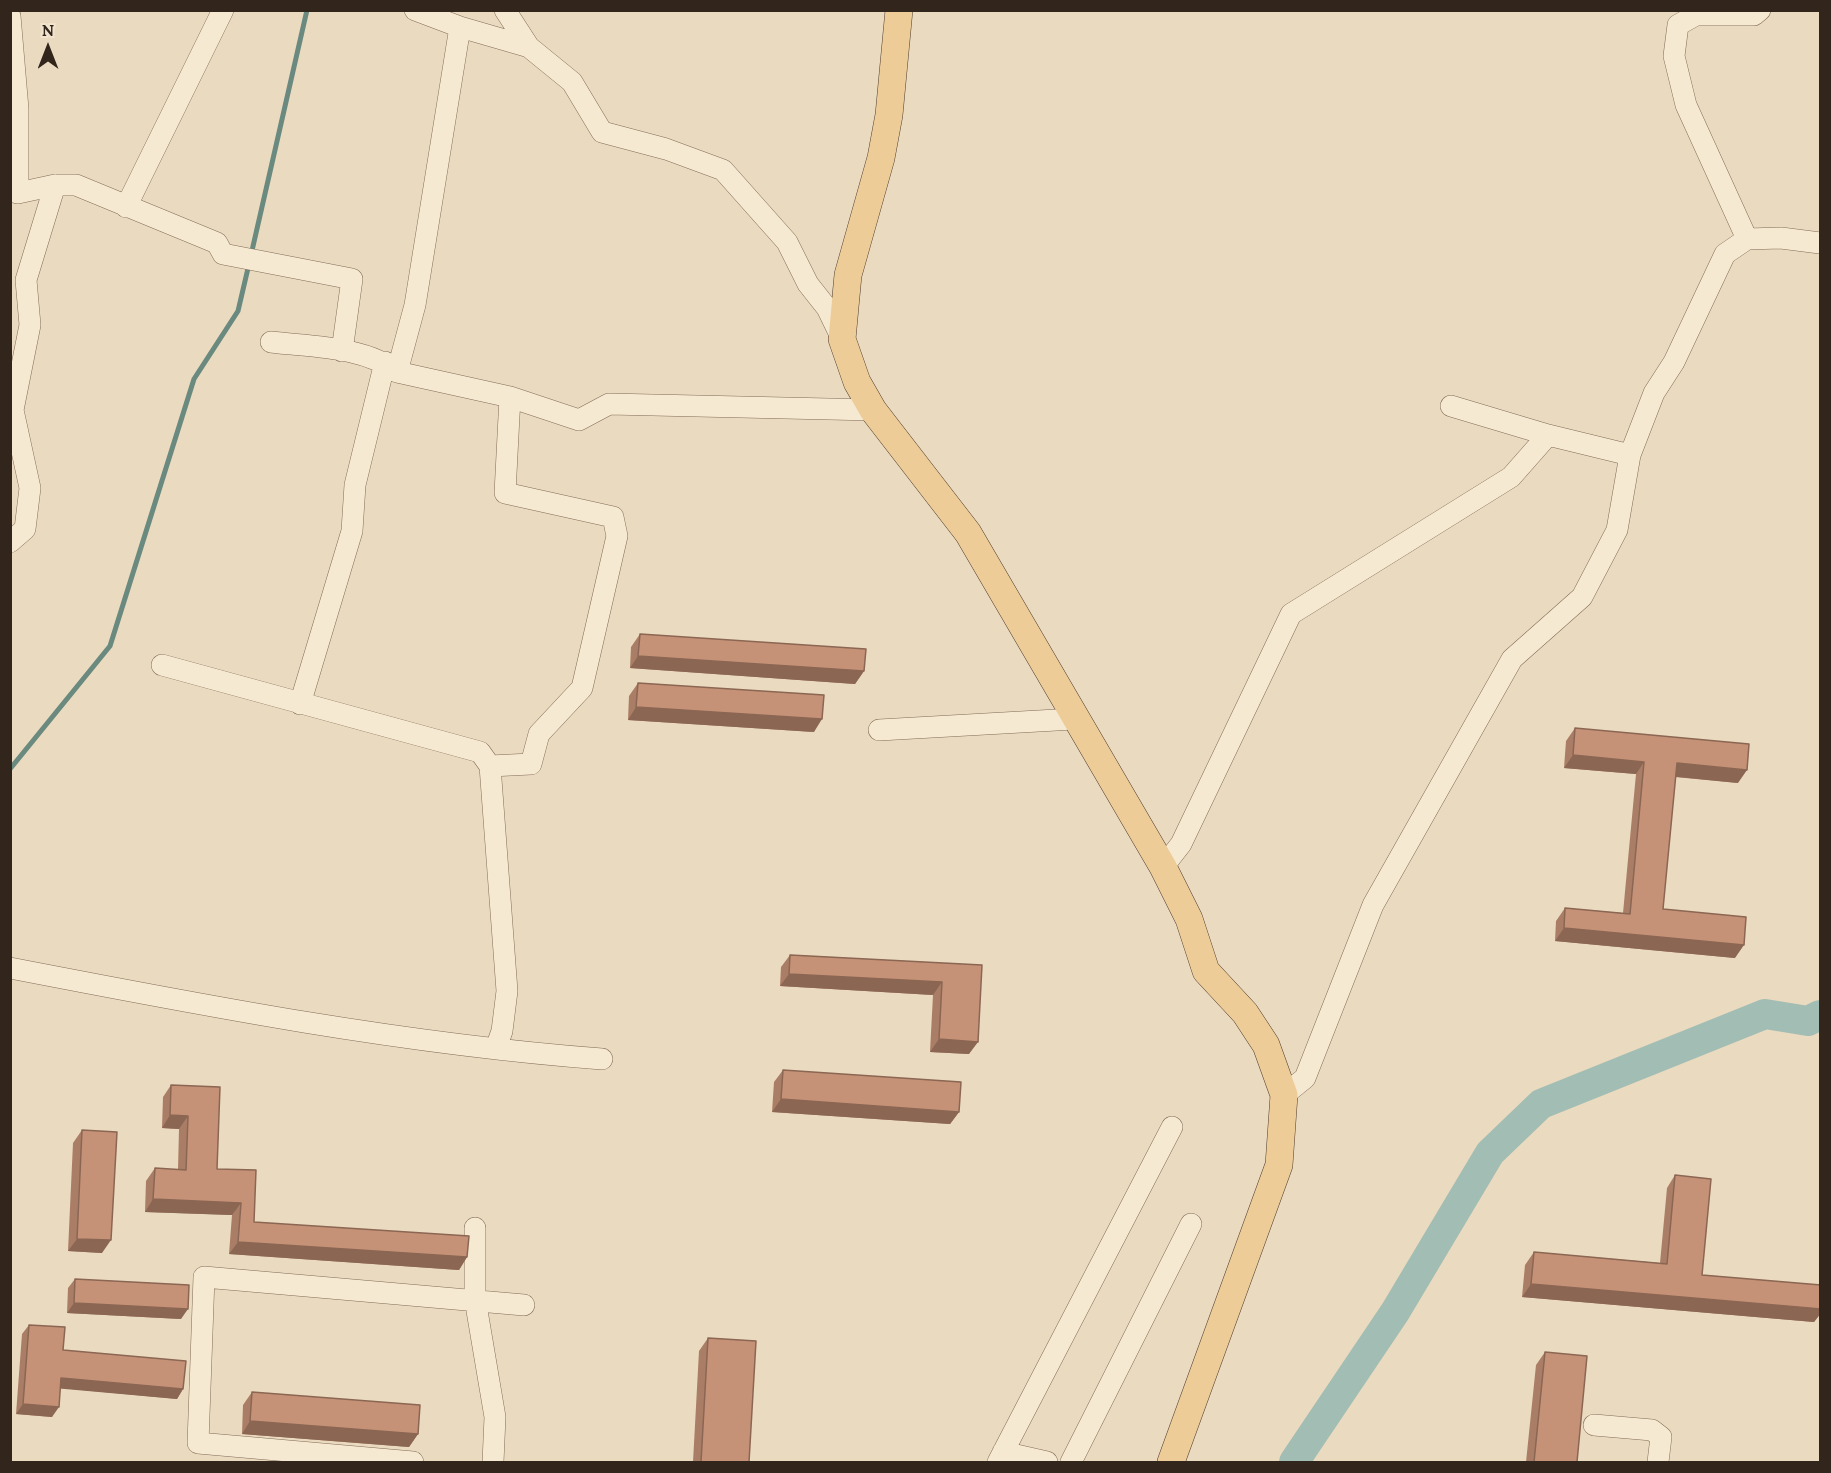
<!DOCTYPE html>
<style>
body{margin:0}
#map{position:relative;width:1831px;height:1473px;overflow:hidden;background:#eadabf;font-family:Lora,serif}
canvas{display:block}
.frame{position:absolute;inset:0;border:12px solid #32251c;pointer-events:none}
.north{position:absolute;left:18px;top:18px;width:60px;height:60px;-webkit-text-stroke:4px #f2e5ce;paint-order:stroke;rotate:0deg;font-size:16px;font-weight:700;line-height:24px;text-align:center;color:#32251c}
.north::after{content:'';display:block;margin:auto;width:21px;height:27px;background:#32251c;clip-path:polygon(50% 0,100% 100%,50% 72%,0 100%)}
</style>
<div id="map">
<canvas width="1831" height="1473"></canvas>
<div class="frame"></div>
<div class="north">N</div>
</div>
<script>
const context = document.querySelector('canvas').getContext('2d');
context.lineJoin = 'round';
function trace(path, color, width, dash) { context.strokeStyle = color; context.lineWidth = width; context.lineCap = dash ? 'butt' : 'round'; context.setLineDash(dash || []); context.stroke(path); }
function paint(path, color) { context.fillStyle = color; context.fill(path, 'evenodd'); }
trace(new Path2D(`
 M251 255 307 10
 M10 769 110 646 194 379 238 311 249 264`), '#6a897f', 5);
trace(new Path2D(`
 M1294 1462 1395 1312 1490 1153 1541 1104 1765 1014 1808 1021 1820 1015`), '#a2bdb3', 30);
const minor = new Path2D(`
 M415 10 460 27 529 47 572 82 602 132 666 149 723 170 787 242 808 284 827 308 842 339
 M505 10 529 47
 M10 16 18 109V193
 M10 191 18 193 55 185H76L217 243 223 254 352 279 342 351
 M126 207 223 10
 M1747 239 1686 105 1674 56 1678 25 1696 15H1754L1760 10
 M271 342C311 347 365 346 397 372L510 397 579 420 609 404 873 410
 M397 372 415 305 460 27
 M1451 406 1548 435 1630 455
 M10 542 25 529 30 488 13 410 30 325 26 280 55 185
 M162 665 480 752 490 766 507 991 502 1031 496 1048
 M300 704 352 531 355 485 385 362
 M879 730 1074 719
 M490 766 531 764 539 734 582 688 617 536 613 517 505 493 510 397
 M1163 867 1181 844 1291 614 1511 477 1548 435
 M10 968C206 1006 403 1044 602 1059
 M1284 1095 1305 1078 1373 905 1512 659 1582 597 1617 530 1630 455 1654 393 1674 362 1725 254 1747 239 1781 238 1820 243
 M475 1228V1299L495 1417 493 1462
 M1594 1425 1652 1430 1661 1437 1658 1462
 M1003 1452 1047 1462
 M413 1462 198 1443 204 1277 524 1305
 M998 1462 1172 1127
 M1071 1462 1191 1224`);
const major = new Path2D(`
 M899 10 889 115 881 158 848 275 842 339 857 382 873 410 968 533 1163 867 1189 919 1206 971 1245 1013 1266 1045 1284 1095 1279 1165 1171 1462`);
trace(minor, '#826c59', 22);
trace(major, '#4f3b2d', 28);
trace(minor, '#f6e9d1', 21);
trace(major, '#edcc98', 27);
paint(new Path2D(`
 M640 634 864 671 855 684 630 668 631 647Z
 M638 683 814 732 628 720 629 696Z
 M1575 728 1738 783 1675 777 1663 909 1735 958 1555 941 1556 921 1565 908 1623 913 1636 774 1564 768 1566 741Z
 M790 955 982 965 969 1054 930 1052 933 995 780 986 781 967Z
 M783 1070 959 1112 950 1124 772 1112 774 1082Z
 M171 1085 217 1169 254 1222 467 1257 459 1270 229 1254 232 1215 145 1212 146 1181 155 1168 178 1170 179 1129 162 1128 163 1097Z
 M82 1130 102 1253 68 1251 73 1143Z
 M1675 1175 1702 1275 1821 1285V1313L1814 1322 1522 1297 1525 1265 1534 1252 1660 1263 1667 1188Z
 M75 1279 181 1319 67 1313 68 1288Z
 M29 1325 63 1350 183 1389 177 1399 60 1388 52 1417 16 1414 22 1334Z
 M708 1338 749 1462H693L699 1351Z
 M1545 1352 1577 1462H1526L1536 1365Z
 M252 1392 418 1434 409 1447 242 1434 243 1405Z`), '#aa7e66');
paint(new Path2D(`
 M638 656 864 671 855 684 630 668Z
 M636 707 822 719 814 732 628 720Z
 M1573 755 1644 762 1636 774 1564 768Z
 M1677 763 1747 770 1738 783 1668 776Z
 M1564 928 1744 945 1735 958 1555 941Z
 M789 974 942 982 933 995 780 986Z
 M939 1039 978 1042 969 1054 930 1052Z
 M781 1099 959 1112 950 1124 772 1112Z
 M170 1115 188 1116 179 1129 162 1128Z
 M153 1199 241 1203 232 1215 145 1212Z
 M77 1239 111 1240 102 1253 68 1251Z
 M238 1242 467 1257 459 1270 229 1254Z
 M1531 1284 1821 1309V1313L1814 1322 1522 1297Z
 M74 1303 188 1309 181 1319 67 1313Z
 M61 1378 183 1389 177 1399 54 1388Z
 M23 1404 59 1407 52 1417 16 1414Z
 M250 1421 418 1434 409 1447 242 1434Z`), '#8b6653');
const building = new Path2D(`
 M640 634 866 649 864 671 638 656Z
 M638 683 824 695 822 719 636 707Z
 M1575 728 1749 744 1747 770 1677 763 1663 909 1746 917 1744 945 1564 928 1565 908 1630 914 1644 762 1573 755Z
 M790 955 982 965 978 1042 939 1039 942 982 789 974Z
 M783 1070 961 1082 959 1112 781 1099Z
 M171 1085 220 1087 217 1169 256 1170 254 1222 469 1236 467 1257 238 1242 241 1203 153 1199 155 1168 186 1170 188 1116 170 1115Z
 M82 1130 117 1132 111 1240 77 1239Z
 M1675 1175 1711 1179 1702 1275 1821 1285V1309L1531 1284 1534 1252 1667 1264Z
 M75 1279 189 1285 188 1309 74 1303Z
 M29 1325 65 1327 63 1350 186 1361 183 1389 61 1378 59 1407 23 1404Z
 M708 1338 756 1341 749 1462H701Z
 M1545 1352 1587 1356 1577 1462H1534Z
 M252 1392 420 1405 418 1434 250 1421Z`);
paint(building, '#c69277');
trace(building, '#8b6653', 1.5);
</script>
